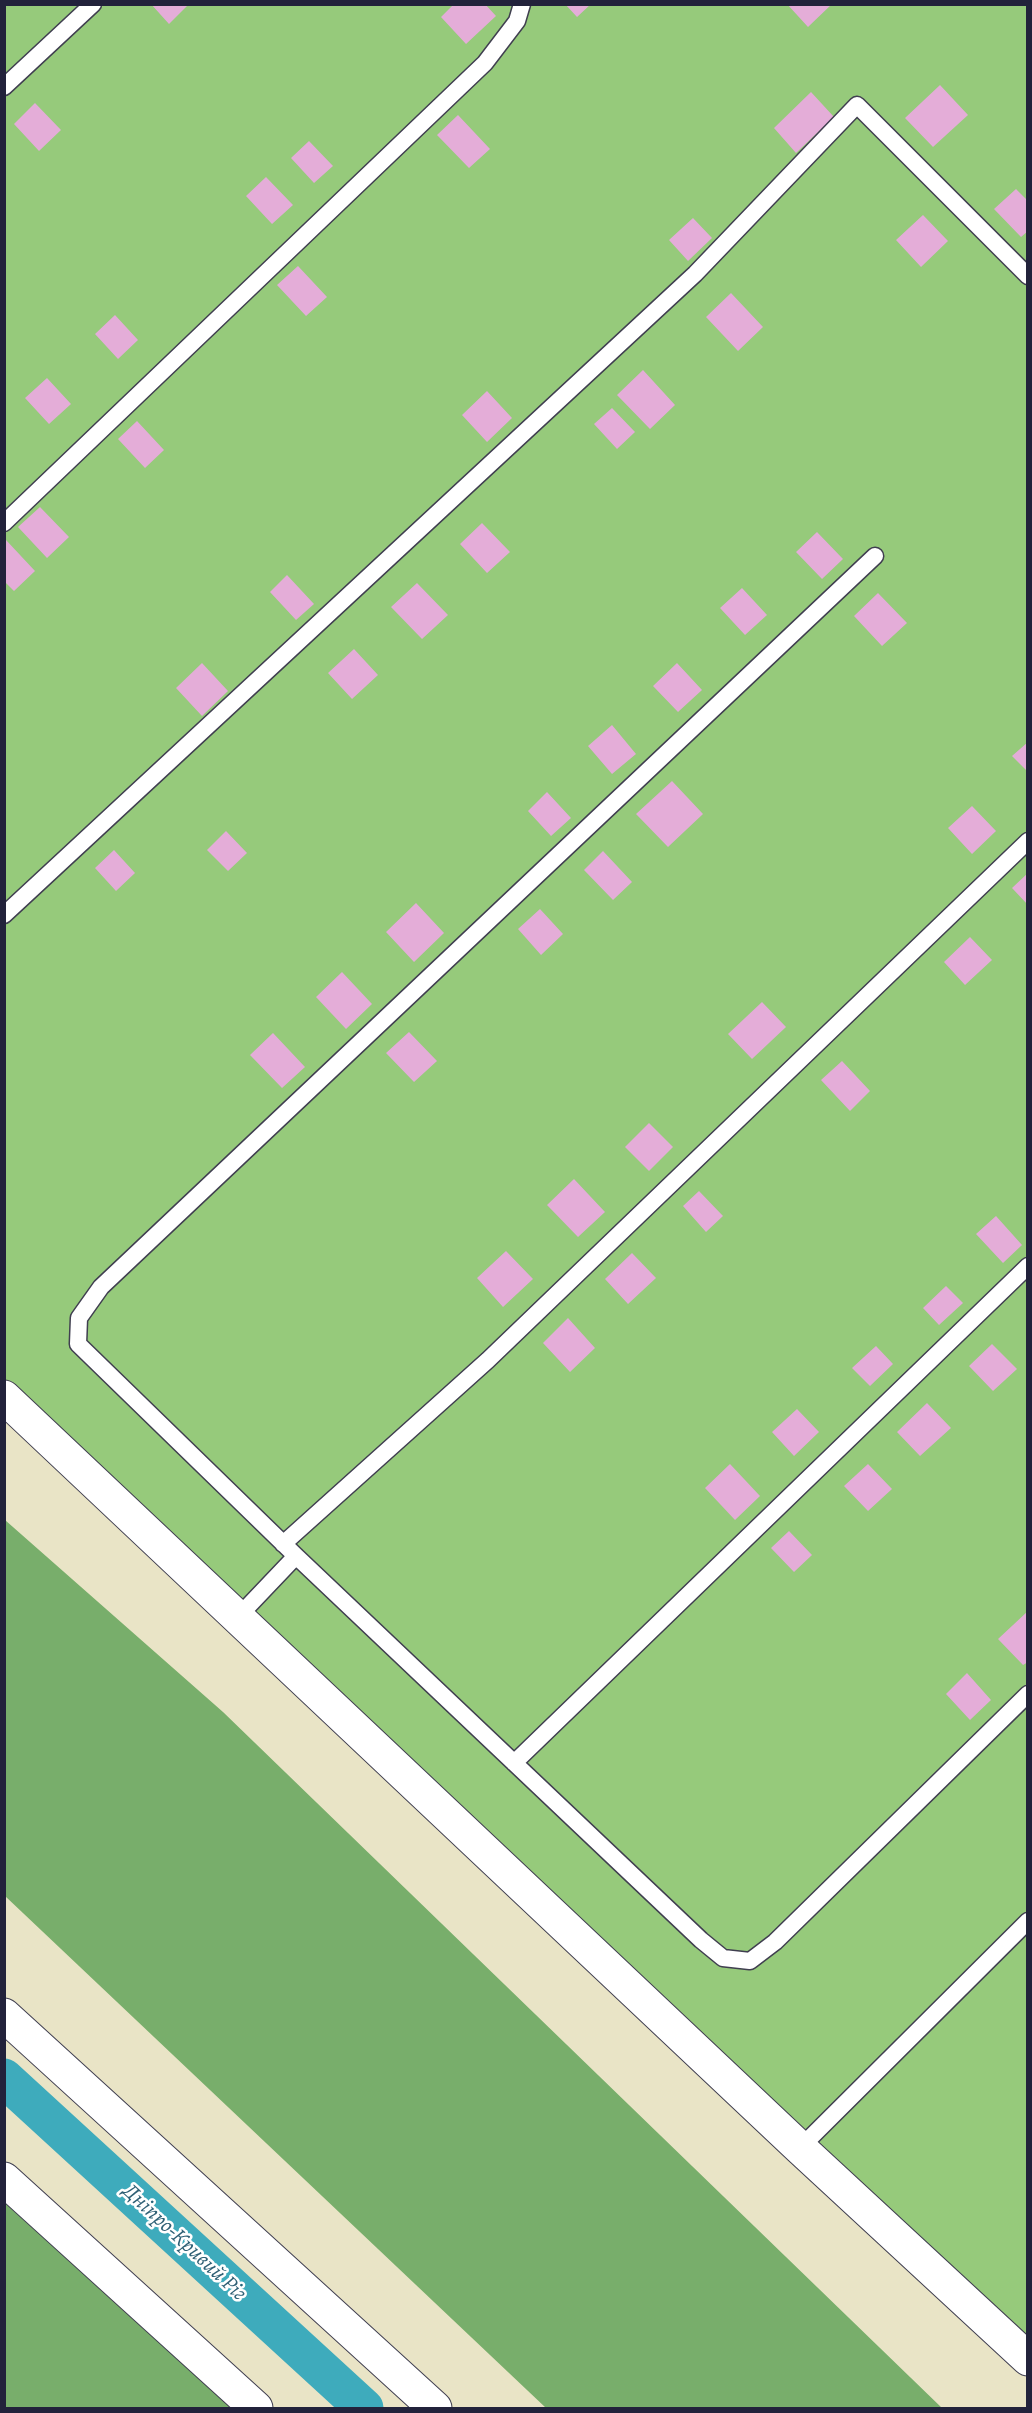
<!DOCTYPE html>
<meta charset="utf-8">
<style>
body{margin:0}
#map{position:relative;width:1032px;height:2413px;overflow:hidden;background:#e9e4c6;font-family:Alegreya,serif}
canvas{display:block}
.frame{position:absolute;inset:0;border:6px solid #22223b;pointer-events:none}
</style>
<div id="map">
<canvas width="1032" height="2413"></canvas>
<div class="frame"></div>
</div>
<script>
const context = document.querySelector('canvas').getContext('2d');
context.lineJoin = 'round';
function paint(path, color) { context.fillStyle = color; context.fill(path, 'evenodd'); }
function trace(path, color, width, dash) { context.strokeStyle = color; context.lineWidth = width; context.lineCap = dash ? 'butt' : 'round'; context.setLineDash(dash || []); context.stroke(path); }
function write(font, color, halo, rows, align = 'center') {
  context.font = font + ' Alegreya,serif'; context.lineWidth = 5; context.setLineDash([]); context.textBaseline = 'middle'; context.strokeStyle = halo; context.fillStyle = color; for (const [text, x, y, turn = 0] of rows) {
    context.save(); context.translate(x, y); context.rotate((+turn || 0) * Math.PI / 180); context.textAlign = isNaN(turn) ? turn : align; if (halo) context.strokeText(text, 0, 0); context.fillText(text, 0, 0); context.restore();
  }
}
paint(new Path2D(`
 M4 5H1027V2359L5 1397Z`), '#96ca7b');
paint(new Path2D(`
 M5 1520 223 1712 942 2408H546L5 1896Z
 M5 2179 256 2408H5Z`), '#78ae6b');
trace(new Path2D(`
 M4 2078 364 2408`), '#3eabbc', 39);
paint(new Path2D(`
 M151 4H189L169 24Z
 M454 4H485L496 16 466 44 441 17Z
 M565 4H591L577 17Z
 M787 4H832L808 27Z
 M940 85 968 115 933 147 905 118Z
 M811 92 834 117 796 153 774 128Z
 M35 103 61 130 39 151 14 124Z
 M458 115 490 149 469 168 437 135Z
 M309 141 333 166 314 183 291 158Z
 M266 177 293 205 272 224 246 196Z
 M1016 189 1028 201V231L1021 237 994 209Z
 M923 215 948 241 921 267 896 240Z
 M693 218 712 238 688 261 669 240Z
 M298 266 327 297 306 316 277 285Z
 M731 293 763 327 738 351 706 317Z
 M115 315 138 340 118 359 95 334Z
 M643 370 675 405 650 429 617 395Z
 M47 378 71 404 49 424 25 398Z
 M487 391 512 418 487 442 462 415Z
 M612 408 635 432 617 449 594 424Z
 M137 421 164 450 145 468 118 439Z
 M40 507 69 537 47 558 18 527Z
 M482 523 510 552 487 573 460 544Z
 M817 532 843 559 822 579 796 552Z
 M6 540 35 571 14 591 4 581Z
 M287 575 314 604 296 620 270 592Z
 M417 583 448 615 422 639 391 607Z
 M742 588 767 615 745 635 720 608Z
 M878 593 907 623 882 646 854 616Z
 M354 649 378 675 352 699 328 673Z
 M202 663 228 691 202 716 176 688Z
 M677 663 702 690 678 712 653 686Z
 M612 725 636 754 612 774 588 746Z
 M1028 742V772L1012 756Z
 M672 781 703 814 668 847 636 814Z
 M547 792 571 818 551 836 528 811Z
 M972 806 996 831 972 854 948 828Z
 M226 831 247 853 228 871 207 850Z
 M114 850 135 873 116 891 95 868Z
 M603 851 632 882 613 900 584 870Z
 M1028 873V905L1012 888Z
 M416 903 444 933 414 962 386 932Z
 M540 909 563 934 541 955 518 929Z
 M970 937 992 960 965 985 944 962Z
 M342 972 372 1004 346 1029 316 997Z
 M762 1002 786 1027 752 1059 728 1034Z
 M409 1032 437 1061 414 1082 386 1053Z
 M273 1033 305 1067 282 1088 250 1055Z
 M842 1061 870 1091 850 1111 821 1080Z
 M649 1123 673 1147 649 1171 625 1147Z
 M574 1179 605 1212 578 1237 547 1205Z
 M699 1191 723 1216 706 1232 683 1206Z
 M996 1216 1022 1245 1003 1263 976 1234Z
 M506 1251 533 1279 503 1307 477 1278Z
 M632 1253 656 1278 628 1304 605 1279Z
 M946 1286 963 1303 939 1325 923 1308Z
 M568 1318 595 1348 570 1372 543 1343Z
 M992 1344 1017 1369 993 1391 969 1366Z
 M876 1346 893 1364 870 1386 852 1368Z
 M927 1403 951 1428 920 1456 897 1432Z
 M797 1409 819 1432 794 1456 772 1432Z
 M730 1464 760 1496 735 1520 705 1488Z
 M868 1464 892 1489 868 1511 844 1486Z
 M789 1531 812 1555 794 1572 771 1548Z
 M1028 1611V1662L1023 1665 998 1639Z
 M967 1673 991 1700 970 1720 946 1694Z`), '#e4add8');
const lane = new Path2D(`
 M4 87 93 4
 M4 523 485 63 517 21 522 4
 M875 556 101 1287 79 1318 78 1344 296 1556 701 1940 723 1958 750 1961 775 1942 1028 1694
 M4 915 695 274 857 105 1028 276
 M283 1544 488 1360 1028 841
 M237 1618 296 1556
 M514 1763 1028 1266
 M800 2148 1028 1921`);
const street = new Path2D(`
 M4 1397 800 2148 1028 2359
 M4 2015 435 2408
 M4 2179 256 2408`);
trace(lane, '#403f50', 19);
trace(street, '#403f50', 35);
trace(lane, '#fff', 16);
trace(street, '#fff', 33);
write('italic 22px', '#2f6075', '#fff', [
 ["Дніпро-Кривий Ріг",184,2243,43]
]);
</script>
